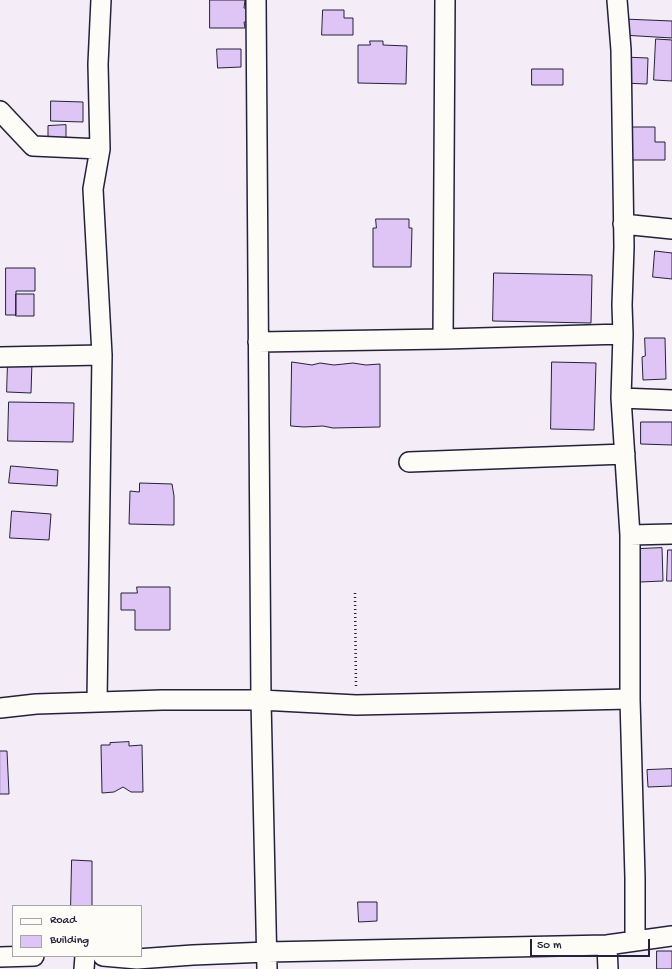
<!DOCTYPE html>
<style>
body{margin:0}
#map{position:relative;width:672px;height:969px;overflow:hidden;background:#f4ecf6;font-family:"Gochi Hand",sans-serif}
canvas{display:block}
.legend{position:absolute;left:12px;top:905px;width:130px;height:52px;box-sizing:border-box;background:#fdfcf7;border:1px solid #a5a5ac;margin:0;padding:5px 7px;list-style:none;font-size:12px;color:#22223b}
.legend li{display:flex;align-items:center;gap:8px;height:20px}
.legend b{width:20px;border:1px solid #a5a5ac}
.scale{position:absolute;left:530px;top:939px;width:120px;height:18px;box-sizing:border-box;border:2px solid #22223b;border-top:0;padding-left:5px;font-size:12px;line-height:14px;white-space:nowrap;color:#22223b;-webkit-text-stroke:3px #fdfcf7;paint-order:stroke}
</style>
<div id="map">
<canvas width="672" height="969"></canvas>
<ul class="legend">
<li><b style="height:5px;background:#fdfcf7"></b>Road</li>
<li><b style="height:11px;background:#dfc5f5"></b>Building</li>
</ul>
<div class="scale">50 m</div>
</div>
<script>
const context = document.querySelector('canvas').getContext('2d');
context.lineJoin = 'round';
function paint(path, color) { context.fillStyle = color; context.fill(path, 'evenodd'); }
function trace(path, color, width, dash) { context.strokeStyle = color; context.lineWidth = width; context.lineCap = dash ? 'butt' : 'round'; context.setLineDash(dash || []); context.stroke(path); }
const building = new Path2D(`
 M210 0H245L244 8 250 9V22H244L245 28H210Z
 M323 10H344V18H353V35H322Z
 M623 19 672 21V38L622 35Z
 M656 39 672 40V81L654 80Z
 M370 41H383V45L407 46 406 84 358 83V45H370Z
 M217 49H241V67L218 68Z
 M623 57 648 58 647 84 622 83Z
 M532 69H563V85H532Z
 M51 101 83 102V122L51 121Z
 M66 125V139H48V126Z
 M630 127H655V142H665V160H630Z
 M376 219H409V228H412L411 267H373V228H376Z
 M655 251 672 253V279L653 277Z
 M6 268H35V291H16V315H6Z
 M494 273 592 275 591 323 493 321Z
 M16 294H34V316H16Z
 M645 338H665L666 379 643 380 642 357 645 356Z
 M8 361 32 362 31 393 7 392Z
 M292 362 312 365 320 363 334 365 353 363 366 365 380 364V427L333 428 323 426 304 427 291 426Z
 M552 362 596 363 594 430 551 429Z
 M9 402 74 403 73 442 8 441Z
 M641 422H672V445L641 444Z
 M11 466 58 470 57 486 9 483Z
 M140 483 172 484 174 496V525L129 524 130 491 139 492Z
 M12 511 51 514 49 540 10 538Z
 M662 548 663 581 640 582 639 549Z
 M668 550H672V581H667Z
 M137 587H170V630H135V610H121V593H137Z
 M129 742V746L142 745 143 792H131L123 787 114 792 102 793 101 745H110V743Z
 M0 751H7L9 794H0Z
 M672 769V786L648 787 647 770Z
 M72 860 92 861V906H71Z
 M358 902H377V921L359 922Z
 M657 951H672V969H657Z`);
paint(building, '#dfc5f5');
trace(building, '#22223b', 1);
const minor = new Path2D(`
 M256 0 261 700 267 969
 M617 0 621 50 624 247 622 305 623 334 621 398 630 535V699L635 878V941
 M0 111 33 146 100 149
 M623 224 672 229
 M443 339 445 0
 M258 342 443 339 623 334
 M0 357 102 355
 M621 398 672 400
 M409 462 625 454
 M630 535 672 534
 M97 701 102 355 93 189 100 149 98 64 101 0
 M0 708 36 704 162 700H261L356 705 630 699
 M607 945 608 969
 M103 956 137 959 193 955 267 952 607 945 672 936
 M0 957 34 956
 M84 969 85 956`);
trace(minor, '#22223b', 22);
trace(new Path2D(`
 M355 593 356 688`), '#22223b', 2.5, [1, 3]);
trace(minor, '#fdfcf7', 19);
</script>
